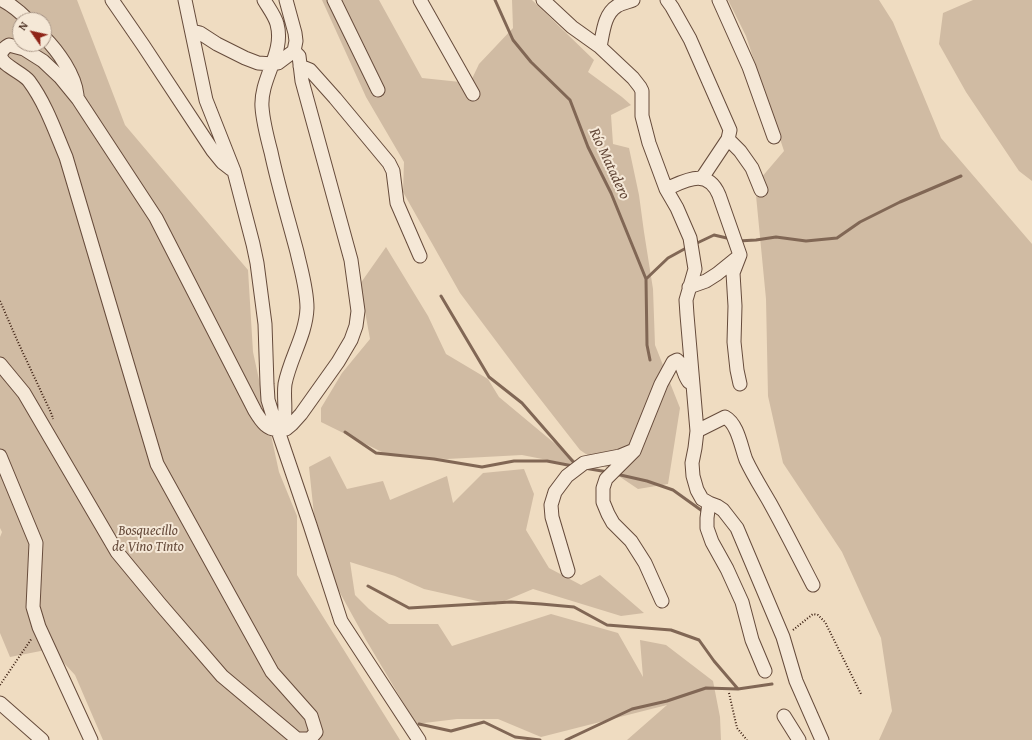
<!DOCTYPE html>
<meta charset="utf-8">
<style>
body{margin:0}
#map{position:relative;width:1032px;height:740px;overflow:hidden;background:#efdcc1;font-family:"Gentium Book Plus",serif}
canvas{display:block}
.north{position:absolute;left:12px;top:12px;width:40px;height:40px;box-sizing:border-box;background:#f5e8d7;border:1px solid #a99687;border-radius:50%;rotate:304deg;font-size:11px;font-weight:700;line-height:16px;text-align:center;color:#381b0e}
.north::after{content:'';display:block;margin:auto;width:14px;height:18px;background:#8f2418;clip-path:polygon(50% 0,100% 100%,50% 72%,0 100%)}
</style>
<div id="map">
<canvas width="1032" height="740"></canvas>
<div class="north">N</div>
</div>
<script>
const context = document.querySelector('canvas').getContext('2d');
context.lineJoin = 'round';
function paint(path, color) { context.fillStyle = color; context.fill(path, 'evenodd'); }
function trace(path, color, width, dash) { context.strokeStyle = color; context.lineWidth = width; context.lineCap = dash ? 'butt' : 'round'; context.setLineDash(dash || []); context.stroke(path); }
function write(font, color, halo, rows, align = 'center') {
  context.font = font + ' "Gentium Book Plus",serif'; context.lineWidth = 4; context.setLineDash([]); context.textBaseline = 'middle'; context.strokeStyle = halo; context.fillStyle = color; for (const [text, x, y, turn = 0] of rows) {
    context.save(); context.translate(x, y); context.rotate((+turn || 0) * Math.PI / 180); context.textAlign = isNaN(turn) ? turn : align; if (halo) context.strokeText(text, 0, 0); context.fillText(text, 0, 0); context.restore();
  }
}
paint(new Path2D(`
 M0 0H77L125 125 248 270 253 352 279 472 297 516V575L400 740H103L75 675 51 649 10 657 0 633V537L2 532 0 528ZM20 20H44V44H20Z
 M322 0H379L422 78 470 83 479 64 513 28 512 0H532L594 60 588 72 622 97 631 105 611 115 613 144 629 148 639 195 644 232 653 289 655 345 680 408 668 484 638 489 580 450 523 377 460 293 403 192 404 162 366 97Z
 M728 0H879L893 22 941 138 1032 244V740H879L892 711 881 638 842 552 783 463 768 396 766 299 755 185 784 151 746 36Z
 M973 0H1032V181L1019 171 966 92 939 44 943 13Z
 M386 247 428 316 446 354 488 379 499 397 583 467 522 455 447 459 390 456 321 422V408L342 373 370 339 360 284Z
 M330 456 347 489 383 481 390 500 447 476 453 503 483 473 524 469 534 494 526 530 549 568 581 585 600 575 644 613 621 616 533 589 495 605 424 589 395 576 350 562 355 595 369 609 389 624H438L452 646 551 614 618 633 643 677 640 640 666 645 713 681 720 717 721 740H627L667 705 541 737 498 719H457L416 724 366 640 318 553 309 467Z`), '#d0bba3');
trace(new Path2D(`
 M495 0 513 40 531 62 570 100 588 147 611 193 646 279 647 345 650 360
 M738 241 756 240 776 237 806 241 837 238 860 222 900 202 961 176
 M695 244 714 235 731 239
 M646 279 668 258 688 247
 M441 296 489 377 522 403 576 465
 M345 432 376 453 434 459 482 467 514 461H547L573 466
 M584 468 608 472
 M616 474 647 481 673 490 705 513
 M368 586 409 608 511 602 541 604 574 607 607 625 671 630 699 640 714 661 738 689
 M419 724 451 731 484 722 515 737 540 740
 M566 740 632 709 667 701 706 688 738 689 772 684`), '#816755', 3);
const minor = new Path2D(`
 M2 0C12 5 20 12 28 20
 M112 0 143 45 213 151 222 162 231 169
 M185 0 206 100 234 171 253 244 257 263 265 324 267 384 268 400 273 416 310 525 341 621 419 740
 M334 0 378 90
 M420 0 473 94
 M543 0 572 27 600 47 633 78 640 87 642 91V116L649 143 666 189 677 208 690 238 695 269 686 300 687 315 697 431 695 448 692 463 693 476 697 490 702 499 709 503 717 506 723 510 737 528 783 637 796 681 822 740
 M667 0 672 7 690 39 730 130 728 139 702 178
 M719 0 749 67 774 137
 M192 31 200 33 217 44 245 58 258 63 273 64 278 63 294 51 296 41 295 33 286 0
 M44 37C58 51 75 75 77 95
 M600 47C603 33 604 14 617 6 622 3 628 2 633 0
 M300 66 310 70 335 98 389 163 393 171 397 203 420 256
 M728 139 740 151 752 168 761 190
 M666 189C685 181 707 167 719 195L740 255 733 273 735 306 734 342 737 370 740 384
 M689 287 706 281 717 274 738 257
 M0 364 24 393 117 552 160 604 222 676 297 739H310L316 732 311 716 272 672 157 464 66 157C55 131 46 104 29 81 23 73 3 66 1 57 0 52 5 47 9 45L24 49 43 61 60 77 78 99 156 218 255 411C261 421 268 432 281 429 288 415 283 399 285 384 290 358 306 335 307 308 307 289 301 270 297 252 288 218 278 185 271 152 267 137 263 122 262 107 260 78 285 53 277 24 275 16 268 7 264 0
 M281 429H286L292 424 301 414 338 362 351 340 356 326 358 311 351 260 302 81 299 56 294 51
 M697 431 725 417C738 424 741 447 746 460 753 475 762 489 770 503 785 530 799 558 813 585
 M0 456 36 543 33 607 39 627 91 740
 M709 503 707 518V528L712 542 727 569 742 602 752 640 765 671
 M568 571 552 517 551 505 555 492 567 476 584 463 620 456 632 451
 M662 601 645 563 631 541 613 523 608 514 603 502V488L606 479 634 451 661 384 673 362 677 360C684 365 683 375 689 382
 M0 703 42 740
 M784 716 799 740`);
trace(minor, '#664b3b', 15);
trace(new Path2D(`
 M0 301 17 340 52 415 53 419
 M793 630 813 614 818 615 825 622 861 694
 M0 685 32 638
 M729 693 737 728 747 740`), '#381b0e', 2, [1, 2]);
trace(minor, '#f5e8d7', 13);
write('italic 14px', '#664b3b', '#f5e8d7', [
 ["Bosquecillo",148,531],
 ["de Vino Tinto",148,547]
]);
write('italic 15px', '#624737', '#f5e8d7', [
 ["Río Matadero",609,164,65]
]);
</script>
